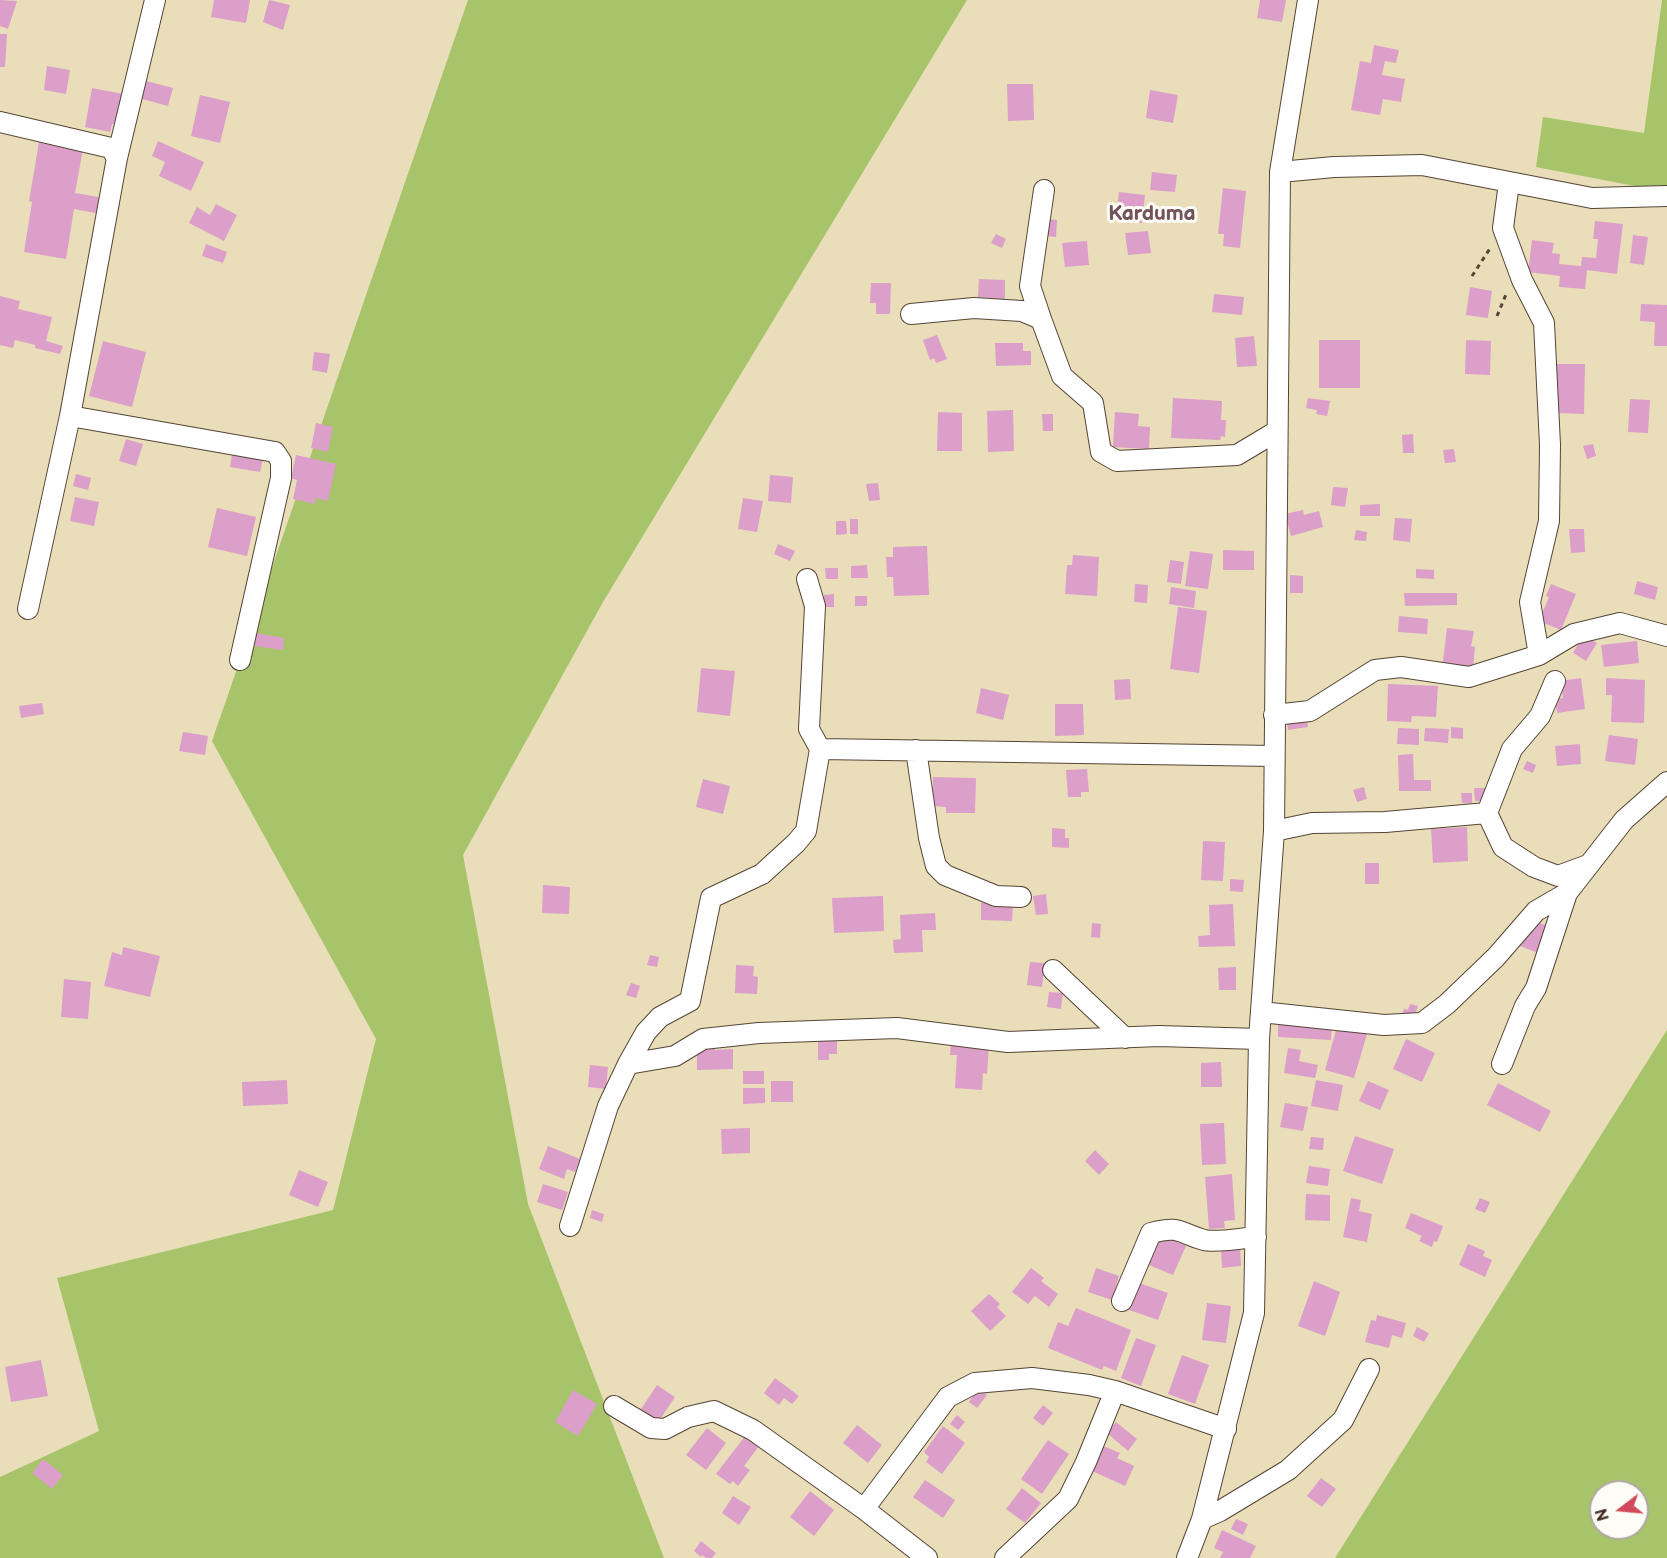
<!DOCTYPE html>
<style>
body{margin:0}
#map{position:relative;width:1667px;height:1558px;overflow:hidden;background:#e9deb9;font-family:"Balsamiq Sans",sans-serif}
canvas{display:block}
.north{position:absolute;left:1589px;top:1480px;width:60px;height:60px;box-sizing:border-box;background:#fdfcf7;border:2px solid #afa8a0;border-radius:50%;rotate:254deg;font-size:16px;font-weight:700;line-height:24px;text-align:center;color:#3b2a1e}
.north::after{content:'';display:block;margin:auto;width:21px;height:27px;background:#d1495b;clip-path:polygon(50% 0,100% 100%,50% 72%,0 100%)}
</style>
<div id="map">
<canvas width="1667" height="1558"></canvas>
<div class="north">N</div>
</div>
<script>
const context = document.querySelector('canvas').getContext('2d');
context.lineJoin = 'round';
function paint(path, color) { context.fillStyle = color; context.fill(path, 'evenodd'); }
function trace(path, color, width, dash) { context.strokeStyle = color; context.lineWidth = width; context.lineCap = dash ? 'butt' : 'round'; context.setLineDash(dash || []); context.stroke(path); }
function write(font, color, halo, rows, align = 'center') {
  context.font = font + ' "Balsamiq Sans",sans-serif'; context.lineWidth = 6; context.setLineDash([]); context.textBaseline = 'middle'; context.strokeStyle = halo; context.fillStyle = color; for (const [text, x, y, turn = 0] of rows) {
    context.save(); context.translate(x, y); context.rotate((+turn || 0) * Math.PI / 180); context.textAlign = isNaN(turn) ? turn : align; if (halo) context.strokeText(text, 0, 0); context.fillText(text, 0, 0); context.restore();
  }
}
paint(new Path2D(`
 M468 0H967L603 602 463 855 528 1204 664 1558H0V1477L99 1431 57 1278 333 1210 376 1039 212 741Z
 M1662 0H1667V187L1650 189 1536 167 1543 117 1644 133Z
 M1667 1030V1558H1335ZM1601 1492H1637V1528H1601Z`), '#a7c46b');
paint(new Path2D(`
 M0 0 17 1 8 29 0 26Z
 M214 0H250L246 23 211 17Z
 M269 0 290 5 283 30 263 22Z
 M1260 0H1286L1282 22 1257 18Z
 M0 34H7L5 67H0Z
 M1374 45 1399 50 1396 63 1385 61 1382 75 1405 79 1401 102 1383 99 1380 115 1351 110 1360 61 1371 63Z
 M47 66 70 70 66 94 44 90Z
 M146 81 173 88 168 106 142 99Z
 M1007 84H1033L1034 120 1008 121Z
 M92 88 123 94 117 124H112L110 132 85 127Z
 M1150 90 1178 95 1173 123 1146 118Z
 M200 95 230 102 220 143 191 136Z
 M158 141 204 162 191 191 159 176 165 162 152 156Z
 M39 142 83 149 75 193 104 198 101 214 74 209 66 259 24 252 32 202 29 201Z
 M1152 172 1177 175 1175 192 1150 190Z
 M1223 188 1246 191 1240 248 1223 246 1224 234H1218Z
 M1119 192 1145 195 1142 223 1116 220Z
 M216 204 237 215 224 241 189 223 197 207 210 215Z
 M1046 219 1057 220 1056 237 1045 236Z
 M1595 221 1623 224 1617 274 1587 270 1585 289 1559 287 1560 276 1528 272 1532 240 1554 243 1552 253 1560 254 1559 264 1581 266 1582 257 1596 258 1598 239H1593Z
 M1148 231 1151 253 1128 255 1125 233Z
 M996 234 1006 239 1002 248 991 243Z
 M1633 235 1648 237 1644 265 1630 263Z
 M1087 241 1089 265 1065 267 1062 243Z
 M206 244 227 252 223 263 202 256Z
 M979 279 1005 280V299L978 297Z
 M871 283H891L890 314H876V303H870Z
 M1470 287 1492 291 1488 318 1466 315Z
 M1214 294 1244 297 1242 315 1212 312Z
 M0 296 20 301 18 309 52 317 46 341 63 346 60 354 35 348V345L15 340 13 348 0 345Z
 M1641 304 1667 305V346H1654L1655 322 1640 321Z
 M937 335 947 359 936 363 934 358 930 360 923 340Z
 M1254 336 1257 366 1237 367 1235 338Z
 M1319 340H1360V388H1319Z
 M1466 340 1491 341 1490 375 1465 374Z
 M103 341 146 352 132 407 89 396Z
 M995 343H1023V351H1031V365L996 366Z
 M314 352 330 354 327 373 312 370Z
 M1557 364H1585L1584 414 1557 413Z
 M1173 398 1222 401 1221 420H1226L1225 437 1221 436 1220 440 1171 438Z
 M1308 398 1330 401 1327 416 1316 414 1317 410 1306 408Z
 M1630 399 1650 400 1648 433 1628 432Z
 M1013 410 1014 451 988 452 987 411Z
 M938 412 962 413V451H937Z
 M1115 412 1139 414 1138 426 1150 427 1149 449 1113 447Z
 M1042 414H1053V431H1043Z
 M316 423 333 427 328 452 311 448Z
 M1413 434 1414 453H1403L1402 435Z
 M126 439 143 444 136 466 119 461Z
 M1593 444 1596 456 1587 459 1583 446Z
 M233 448 264 454 260 472 230 467Z
 M1454 449 1456 462 1445 463 1443 450Z
 M296 455 336 464 328 501 316 498 315 504 293 499 297 480 291 478Z
 M76 474 91 478 88 490 73 486Z
 M770 475 793 477 791 503 768 501Z
 M878 483 880 500 869 501 866 484Z
 M1333 487 1348 488 1345 507 1331 505Z
 M75 497 99 502 94 526 70 521Z
 M743 498 763 501 757 532 738 529Z
 M1380 504V516H1360V505Z
 M217 508 256 517 247 556 208 547Z
 M1303 510 1304 515 1319 511 1323 527 1291 536 1285 514Z
 M1395 518 1412 519 1410 542 1393 540Z
 M850 519H858V534H850Z
 M836 521H846L847 534 836 535Z
 M1569 529H1584L1585 552 1571 553Z
 M1356 530 1367 532 1366 541 1354 540Z
 M778 544 795 551 790 561 774 554Z
 M927 546 929 595 894 596 893 577H887L886 557H893V547Z
 M1223 550 1254 551V570H1223Z
 M1190 551 1213 554 1208 589 1185 586Z
 M1073 555 1099 557 1097 596 1065 594 1067 565H1072Z
 M1170 560 1184 562 1181 584 1167 582Z
 M867 565 868 578H851V566Z
 M825 568H838V579H826Z
 M1416 569 1434 570V579L1416 578Z
 M1290 575 1303 576V593H1290Z
 M1637 581 1658 587 1655 600 1634 594Z
 M1135 584 1148 585 1147 603 1134 602Z
 M1551 584 1576 594 1561 630 1539 621 1549 597 1546 596Z
 M1171 587 1196 591 1194 608 1169 604Z
 M1404 593H1457V605L1405 606Z
 M834 594V607H824V595Z
 M855 596H867V606H855Z
 M1178 607 1207 611 1199 673 1170 669Z
 M1399 616 1428 619 1427 634 1398 632Z
 M1447 628 1474 631 1471 646 1475 647 1473 669H1442Z
 M256 633 284 638 283 650 254 646Z
 M1583 635 1597 643 1586 661 1573 653Z
 M1637 641 1639 663 1604 667 1601 645Z
 M701 668 735 671 730 716 697 712Z
 M1581 678 1585 709 1557 713 1555 699 1563 698 1561 681Z
 M1606 678 1645 680 1644 723 1611 722 1612 695H1606Z
 M1130 679 1131 699 1115 700 1114 680Z
 M1388 684 1438 686 1436 717 1412 716 1411 722 1387 721Z
 M981 688 1009 695 1003 720 976 713Z
 M42 703 44 714 21 718 19 706Z
 M1055 704H1083L1084 735 1055 736Z
 M1307 719 1308 727 1288 730 1287 721Z
 M1451 727 1463 728V739L1451 738Z
 M1398 728 1419 729V745L1397 744Z
 M1425 728 1449 729 1448 743 1424 741Z
 M183 732 208 736 205 755 179 751Z
 M1609 735 1638 739 1635 765 1605 761Z
 M1580 744 1581 764 1557 766 1555 746Z
 M1413 754 1414 780H1431V791H1399L1398 755Z
 M1527 761 1536 765 1533 773 1523 769Z
 M1087 769 1089 792H1081V797H1068L1066 770Z
 M933 777 976 778 975 813H946V807L933 806Z
 M703 779 730 786 723 814 696 807Z
 M1364 787 1367 799 1357 802 1353 790Z
 M1474 788H1485L1486 801H1475Z
 M1461 793H1472V803H1462Z
 M1467 827 1468 861 1433 863 1431 829Z
 M1052 828 1065 829V838H1069V848L1052 847Z
 M1203 841 1225 842 1223 881 1201 880Z
 M1365 863H1379V884H1365Z
 M1230 879 1244 880 1243 892 1230 891Z
 M543 885 570 887 569 914 542 913Z
 M1046 894 1048 914 1036 915 1033 896Z
 M883 896 884 931 834 933 832 898Z
 M981 903 1013 904 1012 921 981 920Z
 M1233 904 1235 946 1199 947 1198 936 1210 935 1209 905Z
 M935 913 936 930H922L923 952 894 953 893 940 901 939 900 915Z
 M1537 922 1551 927 1541 954 1520 946 1527 928 1534 931Z
 M1092 923 1101 924 1100 938 1091 937Z
 M123 947 160 956 150 997 104 986 112 952 122 955Z
 M650 955 659 957 657 967 647 965Z
 M1030 962 1045 963 1042 987 1027 985Z
 M736 965 754 966 753 976 758 977 757 994 735 993Z
 M1236 967V990H1219L1218 968Z
 M64 979 91 982 88 1019 61 1017Z
 M631 983 640 986 636 998 626 995Z
 M1049 992 1063 993 1061 1009 1047 1007Z
 M1410 1004 1418 1006 1414 1018 1402 1014 1404 1009 1408 1010Z
 M1278 1020 1332 1022 1331 1040 1278 1037Z
 M1338 1023 1368 1031 1354 1078 1325 1070Z
 M1406 1039 1435 1053 1422 1082 1393 1069Z
 M818 1040H837V1054H829V1060H818Z
 M951 1043 989 1045 987 1074 983 1073 982 1090 955 1088 957 1055H950Z
 M697 1045H715V1050L733 1049V1069L697 1070Z
 M1288 1048 1301 1050 1299 1061 1318 1065 1315 1078 1284 1073Z
 M1221 1062 1222 1087H1201V1063Z
 M590 1065 608 1067 606 1089 588 1087Z
 M743 1071H764V1084H743Z
 M287 1080 288 1104 243 1106 242 1082Z
 M1316 1080 1343 1085 1338 1111 1311 1106Z
 M771 1081H793V1102H771Z
 M1368 1081 1389 1090 1380 1110 1359 1101Z
 M1498 1083 1551 1111 1540 1132 1487 1105Z
 M743 1088H765V1103L743 1104Z
 M1285 1103 1308 1107 1303 1131 1280 1127Z
 M1224 1123 1226 1164 1202 1165 1200 1124Z
 M750 1128V1153L722 1154 721 1129Z
 M1355 1136 1394 1149 1382 1184 1343 1171Z
 M1311 1137 1324 1138 1323 1150 1309 1149Z
 M548 1146 580 1159 575 1172 567 1169 564 1179 539 1169Z
 M1095 1150 1109 1164 1099 1175 1085 1161Z
 M1309 1166 1330 1169 1328 1186 1306 1183Z
 M299 1170 328 1182 318 1207 289 1195Z
 M1232 1174 1235 1220 1224 1221 1225 1228 1209 1229 1205 1177Z
 M543 1184 568 1192 562 1210 537 1202Z
 M1306 1194 1330 1195V1221L1305 1220Z
 M1351 1198 1361 1200 1359 1211 1372 1214 1367 1242 1343 1237Z
 M1480 1198 1490 1202 1485 1213 1475 1209Z
 M592 1210 604 1214 602 1222 590 1218Z
 M1411 1213 1443 1226 1437 1242 1434 1241 1432 1247 1419 1241 1422 1236 1405 1228Z
 M1162 1235 1186 1246 1173 1275 1149 1265Z
 M1468 1244 1485 1251 1483 1256 1492 1260 1485 1277 1459 1265Z
 M1240 1248 1241 1266 1222 1268 1221 1249Z
 M1031 1268 1044 1278 1041 1281 1058 1294 1049 1307 1035 1296 1028 1304 1012 1292Z
 M1096 1268 1119 1276 1112 1300 1088 1292Z
 M1314 1281 1340 1292 1325 1336 1298 1326Z
 M1139 1283 1168 1293 1158 1320 1129 1310Z
 M989 1294 1000 1304 997 1307 1006 1316 990 1331 971 1311Z
 M1207 1303 1231 1306 1226 1343 1202 1340Z
 M1076 1308 1131 1330 1116 1371 1104 1366 1102 1370 1048 1348 1058 1322 1068 1326Z
 M1377 1315 1406 1323 1402 1338 1392 1335 1389 1348 1365 1342 1371 1320 1376 1321Z
 M1417 1327 1429 1333 1424 1342 1413 1336Z
 M1136 1338 1156 1345 1141 1386 1121 1378Z
 M1182 1355 1209 1365 1195 1404 1168 1394Z
 M41 1360 48 1396 11 1402 5 1367Z
 M775 1378 799 1396 792 1404 784 1398 779 1405 764 1393Z
 M657 1385 675 1397 659 1421 641 1409Z
 M978 1389 987 1395 977 1408 969 1402Z
 M573 1390 597 1404 578 1436 555 1422Z
 M1043 1405 1053 1413 1043 1426 1033 1418Z
 M957 1415 965 1422 958 1430 950 1424Z
 M1116 1422 1137 1439 1128 1451 1107 1433Z
 M857 1425 882 1445 868 1463 843 1443Z
 M943 1426 965 1443 942 1474 926 1462 929 1457 924 1452Z
 M707 1428 726 1443 706 1470 686 1455Z
 M749 1431 762 1442 744 1466 750 1470 738 1486 733 1481 730 1484 716 1474Z
 M1048 1440 1069 1454 1042 1494 1021 1479Z
 M1101 1445 1120 1453 1117 1458 1134 1466 1125 1486 1090 1470Z
 M43 1459 63 1475 52 1489 32 1473Z
 M1321 1478 1336 1489 1322 1507 1307 1496Z
 M925 1480 955 1500 943 1518 913 1497Z
 M1022 1488 1041 1503 1025 1523 1006 1509Z
 M810 1491 834 1510 814 1536 790 1517Z
 M733 1496 751 1507 739 1525 722 1513Z
 M1236 1519 1248 1524 1243 1535 1231 1529Z
 M1222 1530 1256 1546 1250 1558H1220L1223 1552 1214 1548Z
 M701 1541 716 1553 712 1558H706L702 1555 701 1557 694 1551Z`), '#db9fc9');
const street = new Path2D(`
 M0 122 111 148 117 158 70 416 275 452 281 461V478L240 660
 M117 158 155 0
 M1280 172 1334 167 1422 165 1592 198 1667 196
 M1509 183 1503 228 1522 280 1544 323 1550 445 1549 521 1530 602 1539 655
 M911 314 974 308 1022 311 1041 319 1062 376 1093 403 1101 452 1117 461 1237 455 1277 431
 M1041 319 1030 286 1044 190
 M28 609 70 416
 M1274 715 1310 711 1375 670 1401 667 1469 677 1539 655 1574 634 1620 623 1667 636
 M820 749 1274 756
 M916 750 929 838 936 866 945 875 996 896 1021 897
 M1487 813 1503 847 1534 867 1558 876 1588 865
 M1274 831 1312 823 1385 822 1487 813 1512 749 1540 716 1555 681
 M1053 970 1125 1038
 M1261 1012 1384 1025 1422 1023 1447 1004 1496 957 1536 911 1567 893 1624 820 1667 782
 M628 1064 675 1056 703 1039 759 1033 897 1028 1008 1042 1159 1036 1259 1039
 M1502 1064 1525 1006 1536 988 1567 893
 M570 1226 608 1106 628 1064 646 1032 660 1017 690 1001 711 898 762 874 796 843 806 831 820 749 809 729 815 606 807 579
 M1122 1301 1151 1233C1180 1225 1179 1233 1204 1240 1216 1243 1242 1238 1256 1237
 M614 1406 651 1428 665 1429 688 1417 714 1411 753 1430 864 1509 927 1558
 M864 1509 948 1397 975 1383 1032 1378 1089 1385 1115 1391 1226 1429
 M1202 1519 1220 1511 1288 1470 1343 1420 1369 1369
 M1005 1558 1068 1499 1086 1462 1115 1391
 M1187 1558 1202 1519 1254 1313 1259 1039 1274 831 1280 172 1308 0`);
trace(street, '#554535', 22);
trace(new Path2D(`
 M1472 276 1491 247
 M1497 316 1507 292`), '#554535', 3, [4.5, 4.5]);
trace(street, '#fff', 20);
write('bold 21px', '#73535a', '#fdfcf7', [
 ["Karduma",1152,215]
]);
</script>
